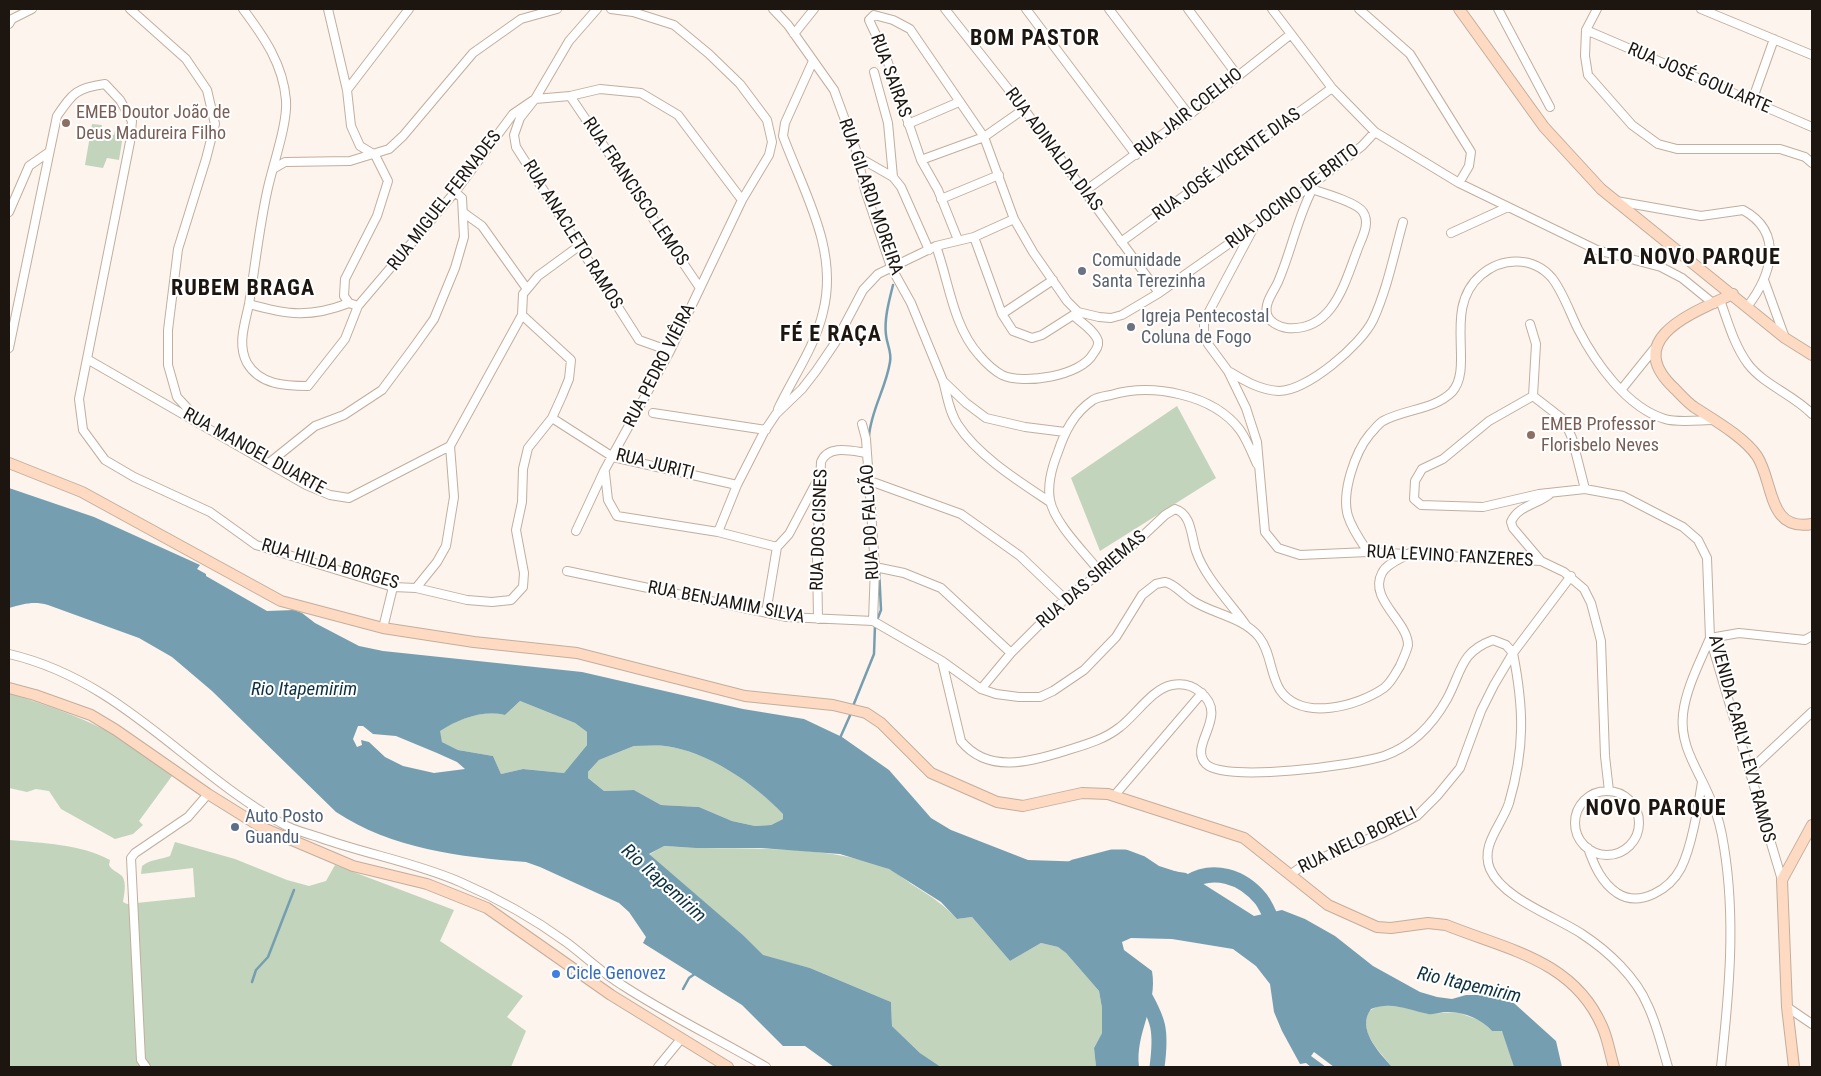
<!DOCTYPE html>
<meta charset="utf-8">
<style>
body{margin:0}
#map{position:relative;width:1821px;height:1076px;overflow:hidden;background:#fcf4ed;font-family:"Roboto Condensed",sans-serif}
canvas{display:block}
.frame{position:absolute;inset:0;border:10px solid #1d1610;pointer-events:none}
</style>
<div id="map">
<canvas width="1821" height="1076"></canvas>
<div class="frame"></div>
</div>
<script>
const context = document.querySelector('canvas').getContext('2d');
context.lineJoin = 'round';
function paint(path, color) { context.fillStyle = color; context.fill(path, 'evenodd'); }
function trace(path, color, width, dash) { context.strokeStyle = color; context.lineWidth = width; context.lineCap = dash ? 'butt' : 'round'; context.setLineDash(dash || []); context.stroke(path); }
function write(font, color, halo, rows, align = 'center') {
  context.font = font + ' "Roboto Condensed",sans-serif'; context.lineWidth = 4; context.setLineDash([]); context.textBaseline = 'middle'; context.strokeStyle = halo; context.fillStyle = color; for (const [text, x, y, turn = 0] of rows) {
    context.save(); context.translate(x, y); context.rotate((+turn || 0) * Math.PI / 180); context.textAlign = isNaN(turn) ? turn : align; if (halo) context.strokeText(text, 0, 0); context.fillText(text, 0, 0); context.restore();
  }
}
paint(new Path2D(`
 M92 124 102 125 100 133 114 135 115 130 124 129 119 160 107 158 103 168 85 165Z
 M1177 406 1216 478 1100 551 1071 478Z
 M9 693C64 711 130 733 172 776L139 821 143 825 133 834 115 839 61 809 49 791 36 789 27 792 9 788Z
 M520 701 575 723 587 732V745L564 773 523 769 501 774 493 756 458 750 442 742 439 731C459 719 481 710 505 715Z
 M634 746C644 746 655 745 665 746 707 751 755 784 784 814L783 819 771 825 755 826 732 821 699 807 661 805 634 790 604 791 588 778V772L599 760Z
 M9 840C42 843 81 844 110 860L109 865C112 871 118 872 122 876 127 883 124 895 123 902L127 904 195 897 193 868 141 874 142 866C151 859 160 860 170 856L175 842 235 859 287 880 309 886 326 881 335 865 454 910 440 941 523 996 507 1017 526 1031 511 1067H9Z
 M663 846C737 852 816 841 887 868 897 872 906 881 916 887 932 897 944 905 957 919L972 917 1010 961 1041 943 1058 947 1066 953 1099 991 1102 1008V1033L1094 1048 1096 1067H941L920 1053 892 1026 891 1002 810 968 763 956 743 935 649 855Z
 M1380 1005 1403 1007 1428 1014 1456 1012 1482 1021 1492 1031 1500 1030 1504 1033 1514 1067H1392C1380 1051 1358 1033 1369 1011Z`), '#c2d4bc');
paint(new Path2D(`
 M9 488 94 517 200 565 197 569 206 574V576L267 611 294 610 302 613 315 623 359 646 383 651 582 672 743 709 804 719 842 737 889 770 931 818 951 830 1028 860 1120 863 1186 873 1254 916 1282 910 1305 919 1335 936 1373 966 1420 992 1437 997 1452 999 1466 995H1505L1556 1041 1562 1067H1514L1502 1031H1492C1482 1019 1462 1011 1447 1012 1441 1012 1434 1015 1428 1014 1408 1010 1391 1001 1371 1009 1356 1029 1379 1052 1392 1067H1334L1314 1052 1311 1056 1326 1067H1311L1306 1063 1300 1064 1282 1031 1274 1012 1270 984 1256 966 1233 949 1172 939 1131 938 1122 942 1124 950 1152 971C1158 1006 1135 1032 1139 1067H1096L1094 1048 1102 1033V1008L1099 991 1066 953 1058 947 1041 943 1010 961 972 917 957 919 941 902 889 869 840 854 761 848H696L664 846 649 854 743 935 763 955 810 968 891 1002 892 1026 920 1053 941 1067H834L805 1046H783L742 1005 643 943 646 937 629 912 619 903 540 867 526 862C460 857 392 849 336 812L212 691 172 657 139 638 48 605C33 601 24 604 9 608ZM520 701 575 723 587 732V745L564 773 523 769 501 774 493 756 458 750 442 742 440 731C459 719 482 710 505 715ZM358 726H363L373 734 396 736 437 753 457 762 465 769 434 773 403 766 385 757 369 742 361 740 362 745 357 747 353 739ZM634 746C644 746 655 745 665 746 707 751 755 784 783 814V819L771 825 755 826 732 821 699 807 661 805 634 790 604 791 588 778V772L599 760Z`), '#759eb1');
trace(new Path2D(`
 M869 436C871 410 886 388 890 362 892 352 887 345 886 335 884 319 889 301 893 285
 M871 462 875 514
 M877 620 881 610 879 569
 M853 706 874 654 875 625
 M840 738 852 711
 M252 982 256 970 268 957 294 890
 M683 989 689 978 696 973`), '#759eb1', 2.5);
trace(new Path2D(`
 M1074 867 1112 857H1125L1141 863 1156 873 1187 883C1213 867 1242 876 1261 899 1268 908 1272 921 1276 931
 M1140 988C1159 1020 1162 1030 1157 1067`), '#759eb1', 15);
const street = new Path2D(`
 M130 9 186 59 207 90 215 124 206 159 178 249 168 330V365L177 397 202 424
 M243 9C264 37 283 64 286 100 288 124 272 167 267 192 259 229 255 267 249 304 245 324 237 344 247 363 260 385 285 386 308 386L345 339 358 306 455 192 513 114 535 99 570 96 600 89 641 93 678 115 742 200
 M328 9 347 90 351 126 360 146 375 155 388 181 377 216 345 279 344 296 349 303 358 306
 M597 9 569 41 535 99 520 118 514 135 516 147 639 340 670 351
 M773 9 788 25 834 90 856 150 865 190 891 267 911 303 943 381 966 403 986 418 1025 427 1065 432
 M945 9 1024 109 1159 293
 M1026 9 1136 155
 M1109 9 1189 115
 M1188 9 1237 75
 M1272 9 1332 88 1375 132 1459 183 1597 250 1661 267 1682 278 1714 304
 M1359 9 1410 54 1471 152 1469 166 1459 183
 M1498 9 1550 107
 M1597 9 1586 30 1585 56 1588 75 1632 125 1658 144 1677 149H1780L1805 157 1812 163
 M1701 9 1812 55
 M9 24 12 19 32 9
 M1586 30 1812 127
 M794 34 814 9
 M874 72 888 123 893 177
 M347 90 409 9
 M570 96 700 288
 M1752 101 1774 39
 M908 124 959 102
 M858 157 893 177 901 187 929 250
 M921 160 984 137 1024 109
 M273 169 285 162 350 161 389 149 403 136 473 53 521 19 557 9
 M1308 188C1320 192 1357 202 1363 212 1371 224 1361 239 1357 251 1344 285 1332 332 1287 328 1279 327 1269 322 1267 314 1264 303 1274 291 1278 282 1291 252 1297 219 1312 190
 M1085 191 1189 115 1291 34
 M941 199 999 175
 M1616 201 1701 216 1743 210C1785 233 1771 276 1747 307
 M9 212 29 166 49 152
 M464 213 482 226 527 289
 M1253 229 1204 321V332L1208 344 1228 371 1246 408 1257 442 1265 532 1278 548 1300 555 1368 552 1541 561 1564 572 1584 589 1591 603 1601 641 1605 756 1609 791
 M1451 233 1508 207
 M974 237 1002 314 1013 331 1032 338 1042 335 1078 312
 M958 240 938 190 921 160 885 54 869 20 874 15 893 20 910 29 984 137 1014 219 1033 252 1067 301 1078 312 1099 317 1111 318 1122 315 1159 293 1305 190 1362 146 1375 132
 M1121 242 1332 88
 M936 246C949 282 953 326 979 355 985 362 993 370 1002 375 1023 385 1081 376 1093 354 1096 350 1099 346 1098 341 1095 331 1082 323 1074 316
 M1764 280 1785 338
 M1720 300C1728 322 1734 345 1748 364 1764 385 1794 395 1812 414
 M249 304C288 315 310 318 349 303
 M1002 314 1053 280
 M1530 324 1536 344 1533 396
 M9 348 57 116C73 93 76 88 105 84L120 100 132 121 130 142 79 399 83 430 105 460 134 477 210 512 256 545 393 587 416 588 467 600 492 602 511 600 523 587 524 573 516 530 522 502 523 469 528 448 552 418 562 396 569 379 571 360 522 315
 M87 359 306 485 330 495 349 498 450 446
 M1230 372C1245 381 1260 390 1279 391 1307 391 1361 345 1373 320 1387 290 1394 254 1403 222
 M943 381C947 395 949 412 958 425 978 456 1020 482 1050 502
 M1621 390 1654 349
 M1533 396 1489 421 1443 459 1422 469 1415 481 1414 499 1421 505 1483 507 1539 494 1585 489 1623 496 1683 527 1698 540 1707 558 1710 638 1782 880
 M1533 396 1564 420 1572 438 1585 489
 M778 409C793 377 815 347 823 312 839 250 804 193 783 136L785 123 813 61
 M653 413 766 430
 M552 418 613 457 737 485
 M862 424 866 439 875 567 873 621
 M269 463 315 426 344 415 382 390 414 347 434 319 455 268 464 237 462 198 455 192
 M605 473 608 500 617 516 718 532 777 547
 M870 481 961 514 1020 556 1065 599
 M576 531 604 471 670 351 742 200 769 155 772 142 767 120 740 84 709 54 674 25 633 12 611 9
 M718 532 737 485 764 432 776 414 802 389 816 371 835 343 863 290 878 274 936 246 974 237 1014 219
 M1368 552C1360 540 1352 529 1348 516 1341 493 1355 452 1370 434 1374 430 1378 424 1383 421 1405 409 1434 410 1452 392 1475 367 1442 308 1481 275 1502 257 1533 256 1552 278 1563 292 1570 313 1578 329 1595 362 1627 408 1665 419 1677 423 1701 420 1714 420
 M1541 561 1513 528 1511 522C1518 505 1538 505 1551 493
 M875 567 904 573 941 588 1011 653
 M567 571 787 617 873 621 942 661 981 689 996 694 1019 697H1040L1053 691 1084 670 1116 637 1142 595 1156 584 1165 582C1175 584 1183 595 1193 601 1213 614 1243 617 1259 637 1271 652 1270 674 1280 690 1302 722 1358 706 1384 688 1391 683 1395 674 1400 666 1402 661 1407 651 1408 645 1408 621 1368 599 1382 573 1387 563 1401 559 1410 553
 M1100 572C1086 554 1054 523 1050 500 1047 484 1052 467 1058 452 1065 431 1074 413 1093 400 1098 397 1106 396 1111 395 1152 383 1213 394 1240 430 1247 440 1252 453 1257 464
 M416 588 437 562 446 546 454 497 450 446 522 315 523 294 538 276 579 246
 M766 613 777 547 789 534 818 479
 M818 619 817 557 821 462C828 444 852 451 867 453
 M383 628 393 587
 M1513 653C1524 709 1525 748 1509 803 1502 825 1480 845 1490 869 1503 899 1557 917 1582 934 1608 951 1636 977 1648 1006 1657 1025 1662 1047 1668 1067
 M9 654C121 680 185 769 281 823 292 830 306 833 318 837 365 854 414 862 460 882 497 898 533 918 566 942 585 956 602 973 622 985 668 1015 718 1039 766 1067
 M942 661 961 741C988 774 1030 762 1065 751 1084 745 1104 740 1120 727 1135 716 1153 688 1172 685 1183 683 1192 685 1200 692 1231 716 1187 745 1206 764 1225 783 1357 765 1384 756 1412 746 1433 724 1447 699 1462 671 1460 652 1493 640L1506 645 1513 653
 M981 689 1011 653 1065 599 1114 563 1165 515 1175 509C1192 514 1191 537 1196 551 1205 578 1230 602 1246 625
 M1749 771 1812 712
 M1575 823a32 32 0 1 1 64 0a32 32 0 1 1-64 0Z
 M1114 796 1202 693
 M1588 848C1594 865 1601 882 1617 893 1640 908 1670 889 1681 868 1692 846 1698 807 1702 782
 M1291 874 1304 865 1383 833 1417 816 1437 796 1460 768 1481 711 1494 685 1513 653 1571 576
 M1787 1007 1812 1024
 M146 1067 141 1060 131 858 135 853 188 817 208 794
 M658 1067 681 1039
 M1721 1067C1729 994 1736 920 1724 847 1722 833 1718 816 1712 803 1701 773 1679 748 1683 714 1686 688 1700 662 1710 638L1739 633 1805 640 1812 636`);
const secondary = new Path2D(`
 M1459 9 1544 127 1601 189 1785 338 1812 355
 M1733 294C1692 313 1621 339 1675 389 1681 395 1687 402 1694 407 1714 420 1744 437 1757 456 1774 482 1767 532 1812 524
 M9 463 82 492 281 601 383 628 474 642 577 653 745 696 833 705 866 713 881 723 931 773 997 802 1023 806 1082 793 1108 794 1244 838 1328 905 1377 927 1391 928 1428 923 1446 925C1508 950 1573 960 1602 1026 1608 1039 1610 1054 1614 1067
 M9 688 35 695 91 715 116 730 208 794 261 827 353 866 427 884 487 908 611 995 728 1067
 M1794 1067 1787 1007 1782 880 1812 825`);
trace(street, '#c2ae9d', 10);
trace(secondary, '#c2ae9d', 12);
trace(street, '#fff', 8);
trace(secondary, '#ffdac3', 10);
for (const [x, y, r, color] of [
 [66,123,5,"#8d6e63"],
 [1082,271,5,"#6b7280"],
 [1131,327,5,"#6b7280"],
 [1531,435,5,"#8d6e63"],
 [235,827,5,"#5c6f8a"],
 [556,974,5,"#3f7fe0"]
]) { const dot = new Path2D(); dot.arc(x, y, r, 0, 2 * Math.PI); context.fillStyle = color; context.fill(dot); trace(dot, '#fff', 2); }
write('18px', '#1d1610', '#fff', [
 ["RUA SAIRAS",890,76,70],
 ["RUA JOSÉ GOULARTE",1699,79,23],
 ["RUA JAIR COELHO",1189,113,-38],
 ["RUA ADINALDA DIAS",1053,150,53],
 ["RUA JOSÉ VICENTE DIAS",1227,165,-36],
 ["RUA FRANCISCO LEMOS",635,192,56],
 ["RUA GILARDI MOREIRA",870,197,71],
 ["RUA JOCINO DE BRITO",1293,197,-37],
 ["RUA MIGUEL FERNADES",445,201,-52],
 ["RUA ANACLETO RAMOS",572,235,58],
 ["RUA PEDRO VIÊIRA",660,366,-63],
 ["RUA MANOEL DUARTE",254,452,29],
 ["RUA JURITI",655,465,14],
 ["RUA DO FALCÃO",871,522,-93],
 ["RUA DOS CISNES",820,530,-88],
 ["RUA LEVINO FANZERES",1450,557,3],
 ["RUA HILDA BORGES",330,565,16],
 ["RUA DAS SIRIEMAS",1092,580,-41],
 ["RUA BENJAMIM SILVA",726,603,11],
 ["AVENIDA CARLY LEVY RAMOS",1741,739,75],
 ["RUA NELO BORELI",1358,841,-26]
]);
write('18px', '#785e54', '#fff', [
 ["EMEB Doutor João de",76,113],
 ["Deus Madureira Filho",76,134],
 ["EMEB Professor",1541,425],
 ["Florisbelo Neves",1541,446]
], 'left');
write('18px', '#5b616d', '#fff', [
 ["Comunidade",1092,261],
 ["Santa Terezinha",1092,282],
 ["Igreja Pentecostal",1141,317],
 ["Coluna de Fogo",1141,338]
], 'left');
write('18px', '#4e5e75', '#fff', [
 ["Auto Posto",245,817],
 ["Guandu",245,838]
], 'left');
write('18px', '#366cbe', '#fff', [
 ["Cicle Genovez",566,974]
], 'left');
write('italic 19px', '#0c3241', '#fff', [
 ["Rio Itapemirim",304,690],
 ["Rio Itapemirim",663,884,42],
 ["Rio Itapemirim",1469,986,13]
]);
context.letterSpacing = '1px';
write('bold 22px', '#1d1610', '#fff', [
 ["BOM PASTOR",1035,39],
 ["ALTO NOVO PARQUE",1682,258],
 ["RUBEM BRAGA",243,289],
 ["FÉ E RAÇA",831,335],
 ["NOVO PARQUE",1656,809]
]);
context.letterSpacing = '0px';
</script>
